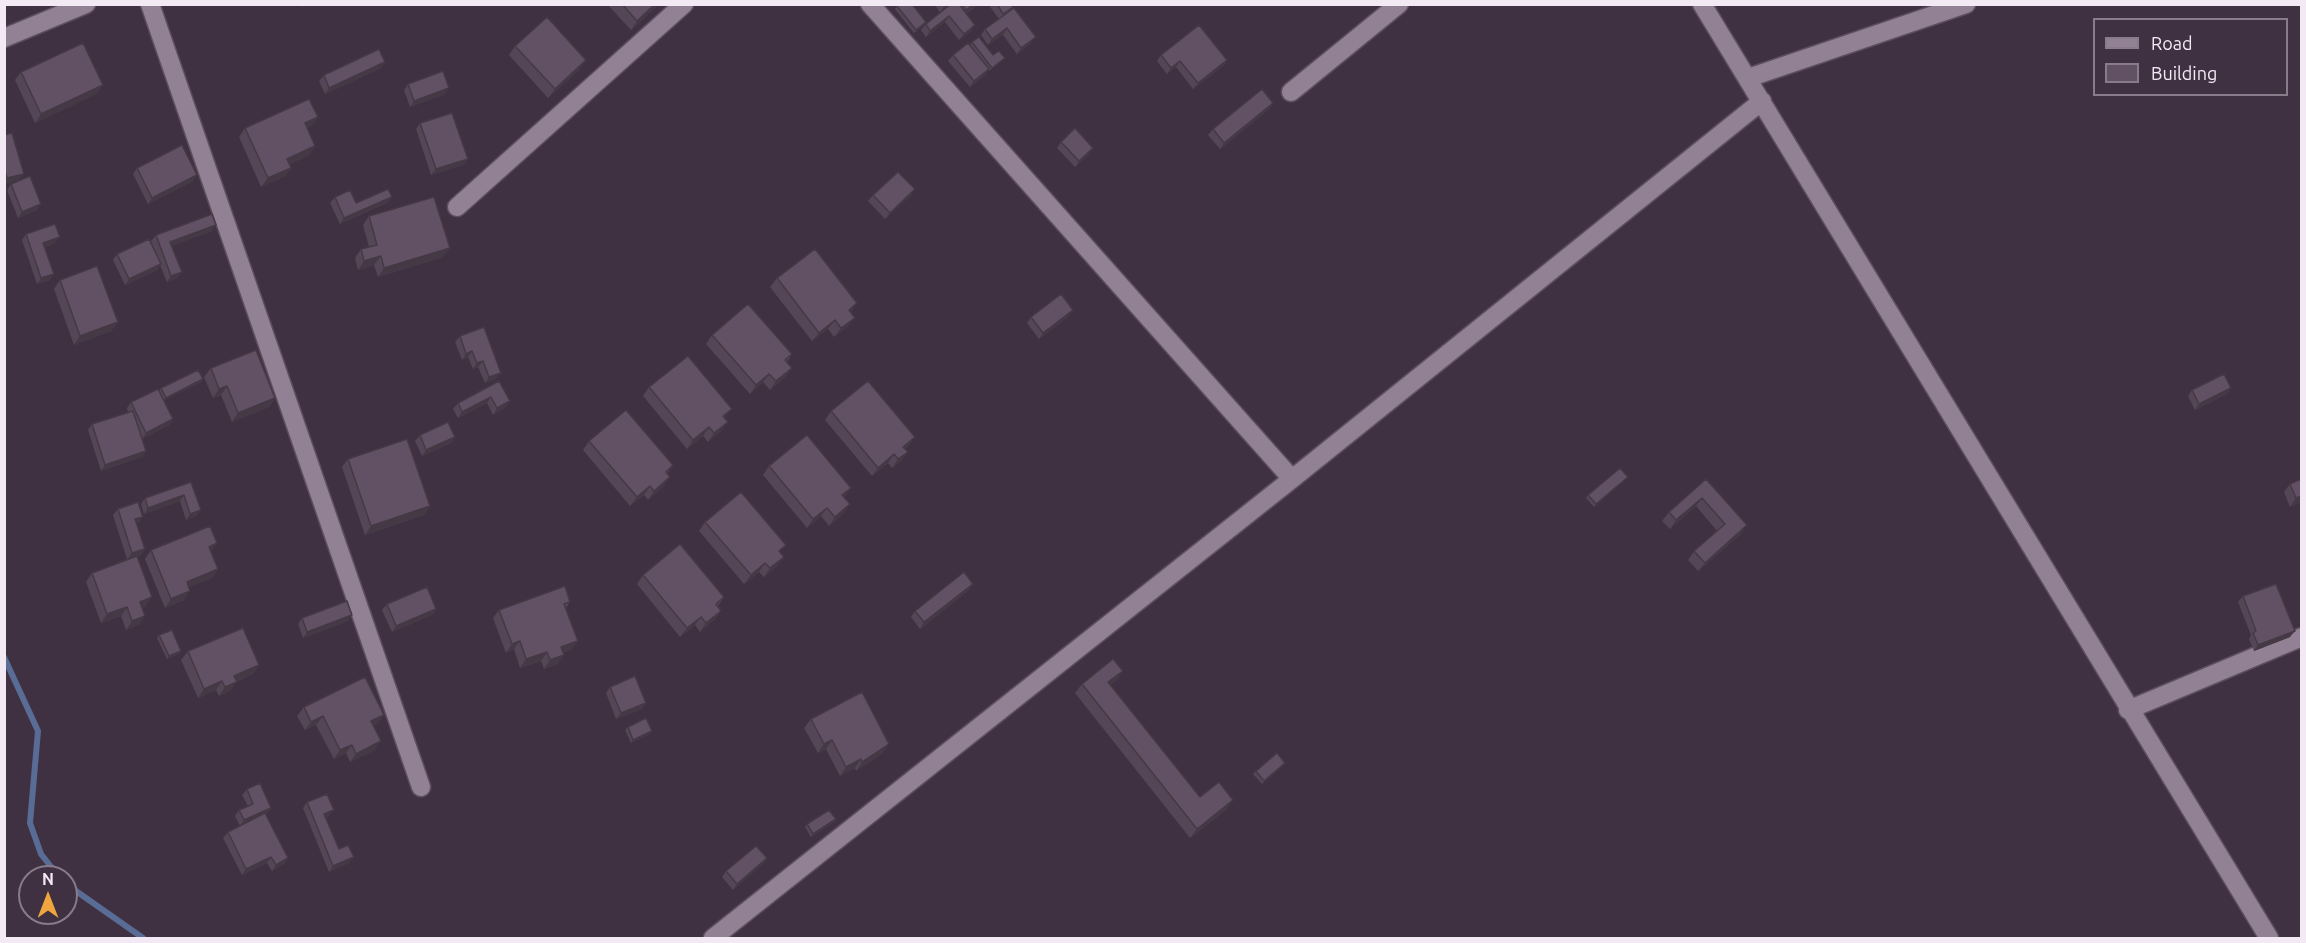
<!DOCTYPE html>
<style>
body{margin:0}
#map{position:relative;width:2306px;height:943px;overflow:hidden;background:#403142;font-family:Ubuntu,sans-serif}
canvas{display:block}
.frame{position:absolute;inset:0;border:6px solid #f3e9f5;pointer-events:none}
.legend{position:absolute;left:2093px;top:18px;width:195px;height:78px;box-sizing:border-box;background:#403142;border:2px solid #887b8a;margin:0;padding:8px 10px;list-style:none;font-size:18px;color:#f3e9f5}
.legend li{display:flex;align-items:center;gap:12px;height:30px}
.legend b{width:30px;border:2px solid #887b8a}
.north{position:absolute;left:18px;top:865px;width:60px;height:60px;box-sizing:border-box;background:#403142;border:2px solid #887b8a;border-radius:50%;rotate:0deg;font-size:16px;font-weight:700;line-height:24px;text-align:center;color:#f3e9f5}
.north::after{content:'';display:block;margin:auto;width:21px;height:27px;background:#f0a63f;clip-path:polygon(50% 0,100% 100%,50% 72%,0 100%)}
</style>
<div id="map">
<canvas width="2306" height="943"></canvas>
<div class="frame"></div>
<ul class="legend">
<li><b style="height:8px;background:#928094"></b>Road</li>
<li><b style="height:16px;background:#625164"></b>Building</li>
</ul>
<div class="north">N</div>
</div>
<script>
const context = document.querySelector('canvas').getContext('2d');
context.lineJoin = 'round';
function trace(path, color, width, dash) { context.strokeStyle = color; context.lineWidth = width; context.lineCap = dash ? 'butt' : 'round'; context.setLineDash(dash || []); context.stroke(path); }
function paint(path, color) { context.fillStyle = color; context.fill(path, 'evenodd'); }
trace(new Path2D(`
 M4 657 38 731 30 823 41 854 59 877
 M66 884 143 938`), '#586c96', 6);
const street = new Path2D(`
 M150 4 421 787
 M870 4 1292 479
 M1702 4 2269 938
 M4 38 86 4
 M1748 78 1966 4
 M1291 92 1399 4
 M457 207 684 4
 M2128 710 2302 637
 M713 938 1292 479 1762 101`);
trace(street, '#5c4e5e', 21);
trace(street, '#928094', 18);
paint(new Path2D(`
 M607 4H659L631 30Z
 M934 4H950L940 12Z
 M951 4H979L966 14 971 31 959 40 945 22 926 37 921 30 926 24Z
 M988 4H1011L1010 11 1031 43 1017 54 1003 35 988 45 981 35 985 29 999 19Z
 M897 6 924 25 914 33 895 9Z
 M972 42 993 55 1005 58 1002 61 989 71 988 70 985 75 970 87 948 61 953 55 970 45Z
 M515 46 580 69 548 98 509 55Z
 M1161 55 1227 60 1223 66 1193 89 1176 67 1167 74 1157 61Z
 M385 62 381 68 325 94 319 81 324 75Z
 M21 72 103 85 96 94 35 123 15 80Z
 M408 84 445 94 410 107 404 90Z
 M1273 103 1269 109 1220 149 1208 135 1213 129Z
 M318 117 311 126 307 128 315 146 309 155 290 164 291 168 285 176 261 187 239 137 245 128Z
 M420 123 468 159 463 165 431 175 416 129Z
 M4 135 19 180 4 184Z
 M1061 142 1089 154 1075 167 1057 148Z
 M137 168 193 181 148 204 133 174Z
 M11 184 37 210 18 218 7 190Z
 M915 189 911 195 885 219 868 201 873 195Z
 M335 197 356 203 392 197 387 203 340 224 330 203Z
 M369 216 443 257 378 277 374 265 358 270 355 258 361 249 369 247 363 225Z
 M212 231 171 246 182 272 177 278 167 282 160 265 157 270 125 285 113 260 117 254H156L151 241 156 235Z
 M26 234 55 243 45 247 50 280 37 284 22 240Z
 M777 278 851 312 848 326 834 337 828 329 812 341 770 287Z
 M60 280 118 322 111 331 74 345 54 289Z
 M1069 316 1039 339 1027 323 1031 317Z
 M484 327 496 379 485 383 478 367 473 369 468 357 462 360 455 342 460 336Z
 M712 335 792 354 787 362 792 368 785 377 770 390 763 382 750 394 706 344Z
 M211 368 275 398 269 407 232 422 221 395 213 398 204 377Z
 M499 381 506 407 493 415 487 403 458 418 453 409 458 403Z
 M201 382 164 400 173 419 169 425 142 439 146 451 142 457 101 471 88 430 92 424 128 412 127 408 131 402 159 391 161 388Z
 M649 387 725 418 721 431 708 442 703 436 687 449 643 396Z
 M2231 388 2227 394 2195 410 2188 396 2192 390Z
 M831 411 915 437 908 446 905 449 902 460 892 468 888 463 872 476 825 420Z
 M420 435 455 437 451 443 422 456 415 441Z
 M589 441 673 465 667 474 664 486 648 500 644 495 630 506 583 450Z
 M348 459 430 506 424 515 365 535 342 467Z
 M769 466 844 497V513L829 526 821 516 807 528 763 475Z
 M1628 477 1625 480 1594 507 1586 498 1588 495Z
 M1706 479 1741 534 1698 571 1688 560 1694 551 1717 531 1696 506 1670 529 1662 521 1669 512Z
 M2301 479V502L2290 507 2284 492 2290 484Z
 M191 482 201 510 196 516 186 520 180 501 144 514 141 504 145 498Z
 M118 509 139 523H137L141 555 137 556 146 606 142 608 139 625 126 630 121 616 101 623 86 582 92 573 127 559 113 515Z
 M705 522 780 553 777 566 764 577 759 572 744 584 699 531Z
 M151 550 211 552 218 569 212 578 189 587 184 600 165 608 145 559Z
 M643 575 724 597 718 606 721 611 715 619 700 632 695 625 680 637 637 584Z
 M969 590 920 629 911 617 915 611Z
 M2243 596 2290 637 2254 651 2249 639 2251 635 2238 602Z
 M570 602 566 608 572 649 563 653 558 664 544 669 541 661 520 668 514 649 506 653 493 618 499 610Z
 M387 604 436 609 432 615 392 632 382 610Z
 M302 618 348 621 303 638 298 624Z
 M159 635 181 651 179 654 167 659 157 638Z
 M188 651 259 665 253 674 236 682 230 691 219 696 216 690 198 698 181 660Z
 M1123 671 1117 680 1110 685 1200 797 1227 809 1190 838 1075 693 1082 684Z
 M610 687 646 703 642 709 616 719 606 693Z
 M304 707 384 715 377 724 373 725 375 750 350 762 346 753 334 759 316 725 305 730 297 716Z
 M811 719 883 753 856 771 855 768 840 776 826 749 818 753 804 728Z
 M628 727 652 731 650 734 631 743 625 730Z
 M1285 763 1283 766 1262 784 1253 774 1256 771Z
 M247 789 271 808 266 815 288 858 284 864 272 871 267 863 242 875 223 838 228 832 240 826 235 816 239 810 248 806 242 795Z
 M307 802 329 816 325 818 339 849 349 863 329 872 303 808Z
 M836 819 834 822 811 837 805 827 807 824Z
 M767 858 763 864 733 890 722 877 726 871Z`), '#544656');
paint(new Path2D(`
 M302 4H310L300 8Z
 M655 4H659L631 30 637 21Z
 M946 4H950L940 12 944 6Z
 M974 4H979L962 16 966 10Z
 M949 16 945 22 926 37 930 31Z
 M975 25 971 31 959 40 964 34Z
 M1007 28 1003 35 988 45 992 39Z
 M1036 37 1031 43 1017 54 1021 48Z
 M586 60 580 69 548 98 555 89Z
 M1227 60 1223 66 1193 89 1198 83Z
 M1180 61 1176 67 1167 74 1171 68Z
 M385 62 381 68 325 94 329 88Z
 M989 69 985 75 970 87 974 81Z
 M103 85 96 94 35 123 41 114Z
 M449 88 445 94 410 107 414 101Z
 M1273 103 1269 109 1220 149 1224 143Z
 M318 117 311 126 299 132 305 123Z
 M315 146 309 155 281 168 287 159Z
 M1093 148 1089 154 1075 167 1079 161Z
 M468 159 463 165 431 175 436 169Z
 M291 168 285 176 261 187 268 178Z
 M24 174 19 180 4 184 7 178Z
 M197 175 193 181 148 204 152 198Z
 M915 189 911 195 885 219 890 213Z
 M392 197 387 203 340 224 344 218Z
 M41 204 37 210 18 218 22 212Z
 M216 225 212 231 166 248 170 242Z
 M60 237 55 243 39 249 43 243Z
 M450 248 443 257 378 277 384 268Z
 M381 256 374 265 358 270 364 261Z
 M161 264 157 270 125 285 129 279Z
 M182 272 177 278 167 282 171 276Z
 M54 274 50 280 37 284 41 278Z
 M857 303 851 312 849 310Z
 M1073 310 1069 316 1039 339 1043 333Z
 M855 318 848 326 834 337 841 328Z
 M835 320 828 329 812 341 819 333Z
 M118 322 111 331 74 345 80 336Z
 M472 351 468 357 462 360 466 354Z
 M483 361 478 367 473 369 477 363Z
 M792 368 785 377 770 390 776 381Z
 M501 373 496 379 485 383 489 377Z
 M769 374 763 382 750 394 756 385Z
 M203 379 201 382 163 401 166 398Z
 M227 386 221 395 213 398 219 389Z
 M2231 388 2227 394 2195 410 2199 404Z
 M491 397 487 403 458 418 462 412Z
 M275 398 269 407 232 422 238 413Z
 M510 401 506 407 493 415 497 408Z
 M732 409 725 418 717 425 723 416Z
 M173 419 169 425 142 439 146 433Z
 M728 422 721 431 708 442 714 433Z
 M709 427 703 436 687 449 693 440Z
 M455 437 451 443 422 456 426 450Z
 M915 437 908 446 897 456 903 447Z
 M146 451 142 457 101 471 105 465Z
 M908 452 902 460 892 468 898 459Z
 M894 454 888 463 872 476 878 468Z
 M670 477 664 486 648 500 654 491Z
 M1628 477 1625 480 1594 507 1596 504Z
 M650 486 644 495 630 506 637 497Z
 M851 488 845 497 836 504 842 495Z
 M184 495 180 501 144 514 148 508Z
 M2301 496V502L2290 507 2296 498Z
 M1702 498 1696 506 1670 529 1676 520Z
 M850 504 844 513 829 526 835 517Z
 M430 506 424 515 365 535 371 526Z
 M827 508 821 516 807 528 813 519Z
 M201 510 196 516 186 520 190 514Z
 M143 517 139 523 131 525 135 519Z
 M1747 525 1741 534 1698 571 1705 563Z
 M217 543 211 552 209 547Z
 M145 549 141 555 127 559 132 553Z
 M784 557 777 566 764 577 770 568Z
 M765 563 759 572 744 584 751 575Z
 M218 569 212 578 180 591 187 582Z
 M973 584 969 590 920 629 924 622Z
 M190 591 184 600 165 608 171 599Z
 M152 597 146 606 134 611 140 602Z
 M127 607 121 616 101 623 107 614Z
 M436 609 432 615 392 632 396 626Z
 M721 611 715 619 700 632 706 623Z
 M352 615 348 621 303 638 307 632Z
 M145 616 139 625 126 630 132 621Z
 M701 617 695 625 680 637 687 628Z
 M2295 631 2290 637 2254 651 2258 645Z
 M520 641 514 649 506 653 512 644Z
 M578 641 572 649 555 656 561 647Z
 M181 651 179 654 167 659 169 656Z
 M547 652 541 661 520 668 526 659Z
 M564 655 558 664 544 669 550 660Z
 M259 665 253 674 228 685 234 676Z
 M1123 671 1117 680 1102 691 1108 682Z
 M222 681 216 690 198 698 204 689Z
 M237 682 230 691 219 696 225 687Z
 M646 703 642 709 616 719 621 713Z
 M384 715 377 724 365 730 371 721Z
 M323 716 316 725 305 730 311 722Z
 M652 731 650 734 631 743 633 740Z
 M832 740 826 749 818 753 824 744Z
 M381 741 375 750 350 762 356 754Z
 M889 744 883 753 856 771 862 762Z
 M352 745 346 753 334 759 340 750Z
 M861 759 855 768 840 776 846 767Z
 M1285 763 1283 766 1262 784 1264 781Z
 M1233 800 1227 809 1190 838 1197 829Z
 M271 808 267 814 240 826 244 820Z
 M334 810 329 816 320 820 324 814Z
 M836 819 834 822 811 837 813 834Z
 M271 857 267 863 242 875 246 869Z
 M354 857 349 863 329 872 333 866Z
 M288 858 284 864 272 871 276 865Z
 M767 858 763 864 733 890 737 884Z`), '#453946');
const building = new Path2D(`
 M622 4H655L637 21Z
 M898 4H912L926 22 916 30 897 6Z
 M951 4H959L975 25 964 34 949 16 930 31 926 24Z
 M962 4H974L966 10Z
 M997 4H1011L1013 7 1003 14Z
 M1014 8 1036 37 1021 48 1007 28 992 39 985 29Z
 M547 17 586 60 555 89 515 46Z
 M1199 25 1227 60 1198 83 1180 61 1171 68 1161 55Z
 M979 37 993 55 999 51 1005 58 992 68 972 42Z
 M83 43 103 85 41 114 21 72Z
 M968 43 989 69 974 81 953 55Z
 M379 49 385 62 329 88 324 75Z
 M443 71 449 88 414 101 408 84Z
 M1262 89 1273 103 1224 143 1213 129Z
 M309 99 318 117 305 123 315 146 287 159 291 168 268 178 245 128Z
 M452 113 468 159 436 169 420 123Z
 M1075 128 1093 148 1079 161 1061 142Z
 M12 133 24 174 7 178 4 168V135Z
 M182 145 197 175 152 198 137 168Z
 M898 172 915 189 890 213 873 195Z
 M30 176 41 204 22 212 11 184Z
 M388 189 392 197 344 218 335 197 350 190 356 203Z
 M434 197 450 248 384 268 381 256 364 261 361 249 377 245 369 216Z
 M212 214 216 225 170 242 182 272 171 276 156 235Z
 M55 224 60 237 43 243 54 274 41 278 26 234Z
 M149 239 161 264 129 279 117 254Z
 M815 249 857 303 849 310 855 318 841 328 835 320 819 333 777 278Z
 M97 266 118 322 80 336 60 280Z
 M1061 294 1073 310 1043 333 1031 317Z
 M748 304 792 354 785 360 792 368 776 381 769 374 756 385 712 335Z
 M484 327 501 373 489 377 483 361 477 363 472 351 466 354 460 336Z
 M256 350 275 398 238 413 227 386 219 389 211 368Z
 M688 356 732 409 723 416 728 422 714 433 709 427 693 440 649 387Z
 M198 370 203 379 166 398 161 388Z
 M2224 374 2231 388 2199 404 2192 390Z
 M499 381 510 401 497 408 491 397 462 412 458 403Z
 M868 381 915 437 903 447 908 452 898 459 894 454 878 468 831 411Z
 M158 389 173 419 146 433 131 402Z
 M626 410 673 465 666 472 670 477 654 491 650 486 637 497 589 441Z
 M133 411 146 451 105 465 92 424Z
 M448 422 455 437 426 450 420 435Z
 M807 435 851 488 842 495 850 504 835 517 827 508 813 519 769 466Z
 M407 439 430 506 371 526 348 459Z
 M1620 468 1628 477 1596 504 1588 495Z
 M1706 479 1747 525 1705 563 1694 551 1725 524 1702 498 1676 520 1669 512Z
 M2301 479V496L2296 498 2290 484Z
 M191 482 201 510 190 514 184 495 148 508 145 498Z
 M741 492 786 545 779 551 784 557 770 568 765 563 751 575 705 522Z
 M138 502 143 517 135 519 145 549 132 553 118 509Z
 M210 526 217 543 209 547 218 569 187 582 190 591 171 599 151 550Z
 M680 544 724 597 716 604 721 611 706 623 701 617 687 628 643 575Z
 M137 556 152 597 140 602 145 616 132 621 127 607 107 614 92 573Z
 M964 572 973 584 924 622 915 611Z
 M2276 584 2295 631 2258 645 2253 633 2256 631 2243 596Z
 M565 586 570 602 564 604 578 641 561 647 564 655 550 660 547 652 526 659 520 641 512 644 499 610Z
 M427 587 436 609 396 626 387 604Z
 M347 601 352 615 307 632 302 618Z
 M243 628 259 665 234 676 237 682 225 687 222 681 204 689 188 651Z
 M172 630 181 651 169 656 159 635Z
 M1113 659 1123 671 1108 682 1200 797 1219 782 1233 800 1197 829 1082 684Z
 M635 676 646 703 621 713 610 687Z
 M365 677 384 715 371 721 381 741 356 754 352 745 340 750 323 716 311 722 304 707Z
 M862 692 889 744 862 762 861 759 846 767 832 740 824 744 811 719Z
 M646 718 652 731 633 740 628 727Z
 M1277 753 1285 763 1264 781 1256 771Z
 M260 783 271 808 244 820 239 810 253 804 247 789Z
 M327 794 334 810 324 814 339 849 348 845 354 857 333 866 307 802Z
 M829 810 836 819 813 834 807 824Z
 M265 813 288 858 276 865 271 857 246 869 228 832Z
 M756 846 767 858 737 884 726 871Z`);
paint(building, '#625164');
trace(building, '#453946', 1.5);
</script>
